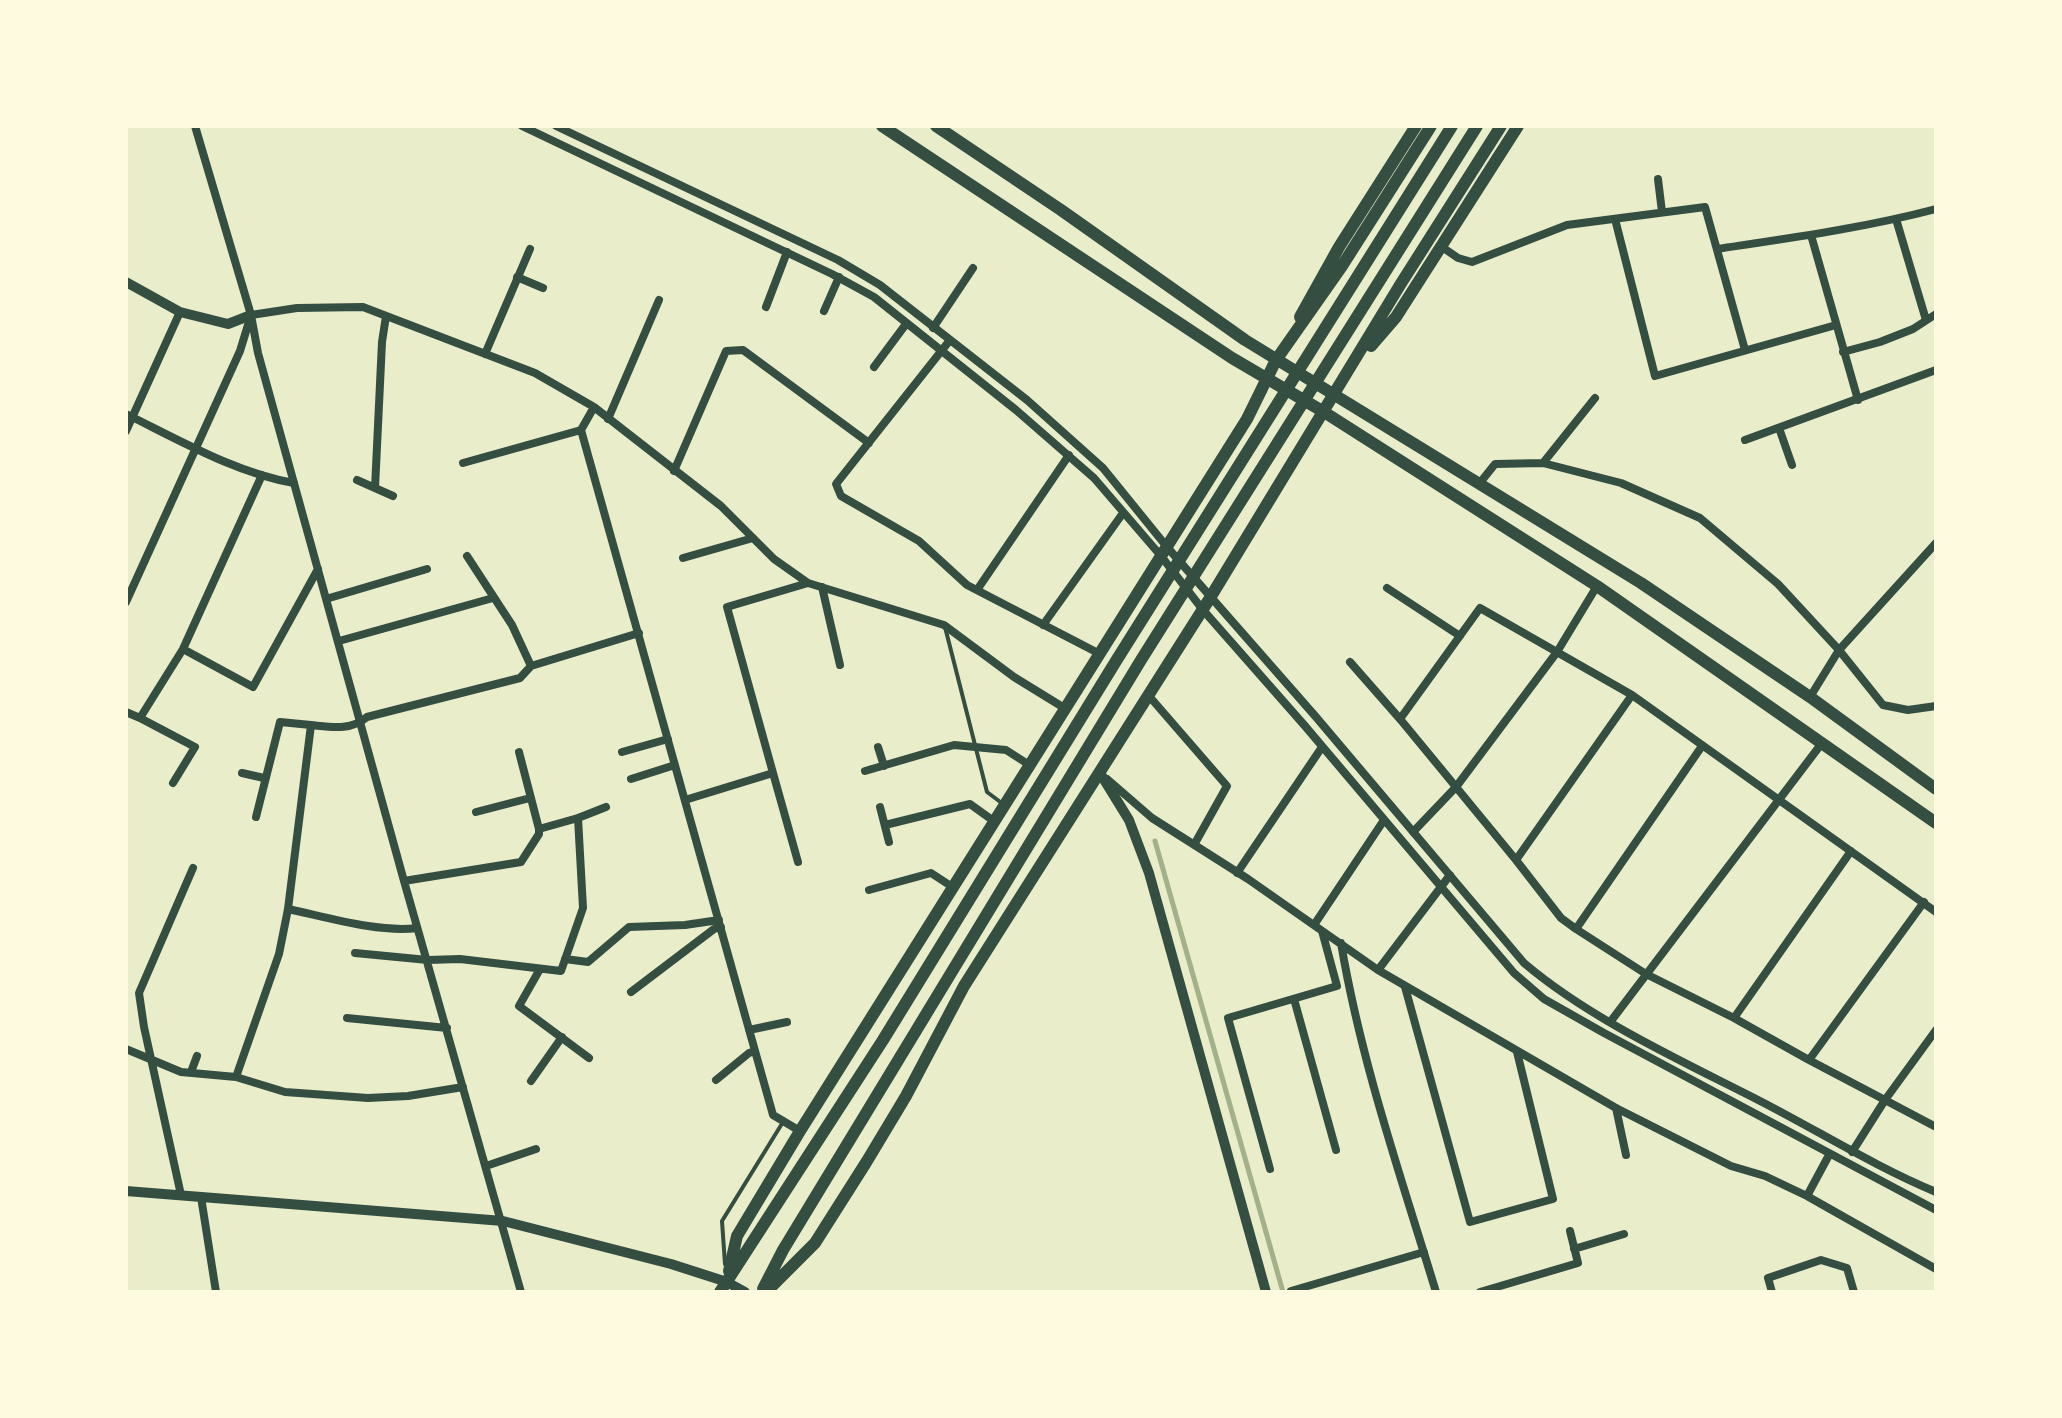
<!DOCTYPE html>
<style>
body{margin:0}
#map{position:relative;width:2062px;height:1418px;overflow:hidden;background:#e9edc9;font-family:"Titillium Web",sans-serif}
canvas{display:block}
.frame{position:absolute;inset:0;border:128px solid #fefae0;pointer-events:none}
</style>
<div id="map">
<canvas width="2062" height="1418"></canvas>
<div class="frame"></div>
</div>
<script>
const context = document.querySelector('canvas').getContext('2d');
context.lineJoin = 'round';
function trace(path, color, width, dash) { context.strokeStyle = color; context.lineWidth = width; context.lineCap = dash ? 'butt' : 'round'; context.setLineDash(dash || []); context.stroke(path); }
trace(new Path2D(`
 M1155 841 1283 1292`), '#a3b18a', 5);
trace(new Path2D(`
 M945 627 987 792 1003 804
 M725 1264 722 1221 783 1122`), '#344e41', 4);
trace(new Path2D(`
 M195 126 251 315 258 353 404 881 521 1292
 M522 126 832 274 874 297 1016 410 1094 478 1161 556 1203 610 1305 726 1514 973 1544 999 1604 1033 1936 1210
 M556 126 838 260 880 285 1027 400 1103 468 1167 547 1316 717 1524 963C1591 1020 1684 1062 1762 1102 1820 1132 1876 1167 1936 1192
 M1658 179 1662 212
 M1615 219 1655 376 1836 325
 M1896 219 1926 320
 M1811 235 1858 400
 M1442 247 1458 258 1472 262 1567 225 1705 207 1745 350
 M1717 249C1790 238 1864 228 1936 209
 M517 277 543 288
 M766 307 787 252
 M824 311 839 277
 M933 328 973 268
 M950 340 836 484 841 496 919 541 967 585 1100 654
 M1843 352 1880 342 1913 329 1936 314
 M485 354 530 249
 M874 367 906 324
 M594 407 581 430 773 1115 800 1131
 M126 414C179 440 236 473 294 483
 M608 419 659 300
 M1779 428 1792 465
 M126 431 180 312
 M1745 440 1936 370
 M463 463 581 430
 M1543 463 1595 398
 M674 471 726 351 743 350 869 443
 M357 480 393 496
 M1479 484 1495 464 1543 463 1621 483 1700 518 1778 584 1839 650 1883 705 1908 710 1936 706
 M375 488 382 342 386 316
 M467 556 512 625 531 666
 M683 558 753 538
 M1597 586 1557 652 1456 787 1516 860 1632 695
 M822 587 840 665
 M1387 588 1460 636
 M977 590 1069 455
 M326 599 427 569
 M126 602 240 351 251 315 297 308 363 307 535 373 594 407 721 506 774 559 808 583 944 625 1014 677 1066 709
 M1043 625 1123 513
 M339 641 493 598
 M183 649 253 687 318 569
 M1350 662 1400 719
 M1149 696 1227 786 1194 845
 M1810 697 1839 650 1936 543
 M126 712 140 718 183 649 262 475
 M140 718 195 747 173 783
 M878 747 884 766
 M519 752 539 829 578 818
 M622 752 668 739
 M865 771 954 745 1006 750 1031 766
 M242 773 264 778
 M773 773 798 862
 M631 779 675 765
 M1107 779 1152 818 1248 879 1378 970 1616 1108 1731 1166 1765 1176 1807 1196 1936 1269
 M685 800 773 773 727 607 808 583
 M880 807 889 842
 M476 812 530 798
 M256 817 280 722 311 725
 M885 825 970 804 995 822
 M1413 832 1456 787 1400 719 1480 608 1632 695 1936 912
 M1516 860 1561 918 1576 929 1702 746
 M1237 873 1322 747
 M404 881 521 862 539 834V829
 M869 890 931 873 954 888
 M288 909C326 917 379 933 417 928
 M1314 925 1384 820
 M1576 929 1646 974 1734 1018 1851 851
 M1341 943C1361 1062 1401 1177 1436 1292
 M355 953 428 960 460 959 561 971 583 908 578 818 606 807
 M565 959 588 962 629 927 685 925 719 920
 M540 969 519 1006 589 1058
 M1378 970 1450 875
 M1405 987 1470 1222 1553 1199 1517 1052
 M631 992 714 929 721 927
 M1294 999 1336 1150
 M347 1018 447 1028
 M1734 1018 1809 1060 1924 902
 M1611 1021 1822 743
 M749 1030 787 1022
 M126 1049 181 1072 236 1077 285 1092 368 1098 408 1096 463 1087
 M1809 1060 1885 1100 1936 1030
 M191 1072 197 1056
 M236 1077 279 954 288 909 311 725C331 727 351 731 367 717L520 678 531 666 639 633
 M716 1080 749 1053 755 1051
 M531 1081 562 1037
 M1616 1108 1626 1155
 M1852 1152 1885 1100 1936 1127
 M486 1166 536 1149
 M1270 1169 1228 1018 1337 986 1322 931
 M181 1195 144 1027 139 993 193 868
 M1807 1196 1829 1155
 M201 1197 216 1292
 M1574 1249 1624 1234
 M1291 1291 1424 1252
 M1480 1292 1578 1263 1570 1231
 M1772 1292 1768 1278 1821 1260 1847 1268 1854 1292`), '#344e41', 8);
trace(new Path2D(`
 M126 282 180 312 228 324 251 315
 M1100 773 1129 820 1149 873 1266 1292
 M126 1191 503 1221 671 1264 727 1282 745 1292`), '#344e41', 10);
trace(new Path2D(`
 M882 126 1232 358 1324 412 1597 586 1936 823
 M936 126 1061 210 1245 340 1641 583 1810 697 1936 789`), '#344e41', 12);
trace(new Path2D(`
 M1300 317 1339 247 1416 126
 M1371 346 1396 317 1518 126
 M729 1271 737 1236 800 1131 1247 419 1276 360 1342 266 1431 126
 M763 1289 783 1250 1141 660 1477 126
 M720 1292 883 1040 1116 661 1452 126
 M766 1292 815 1243 867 1161 906 1096 964 986 1210 598 1400 285 1501 126`), '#344e41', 12);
</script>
